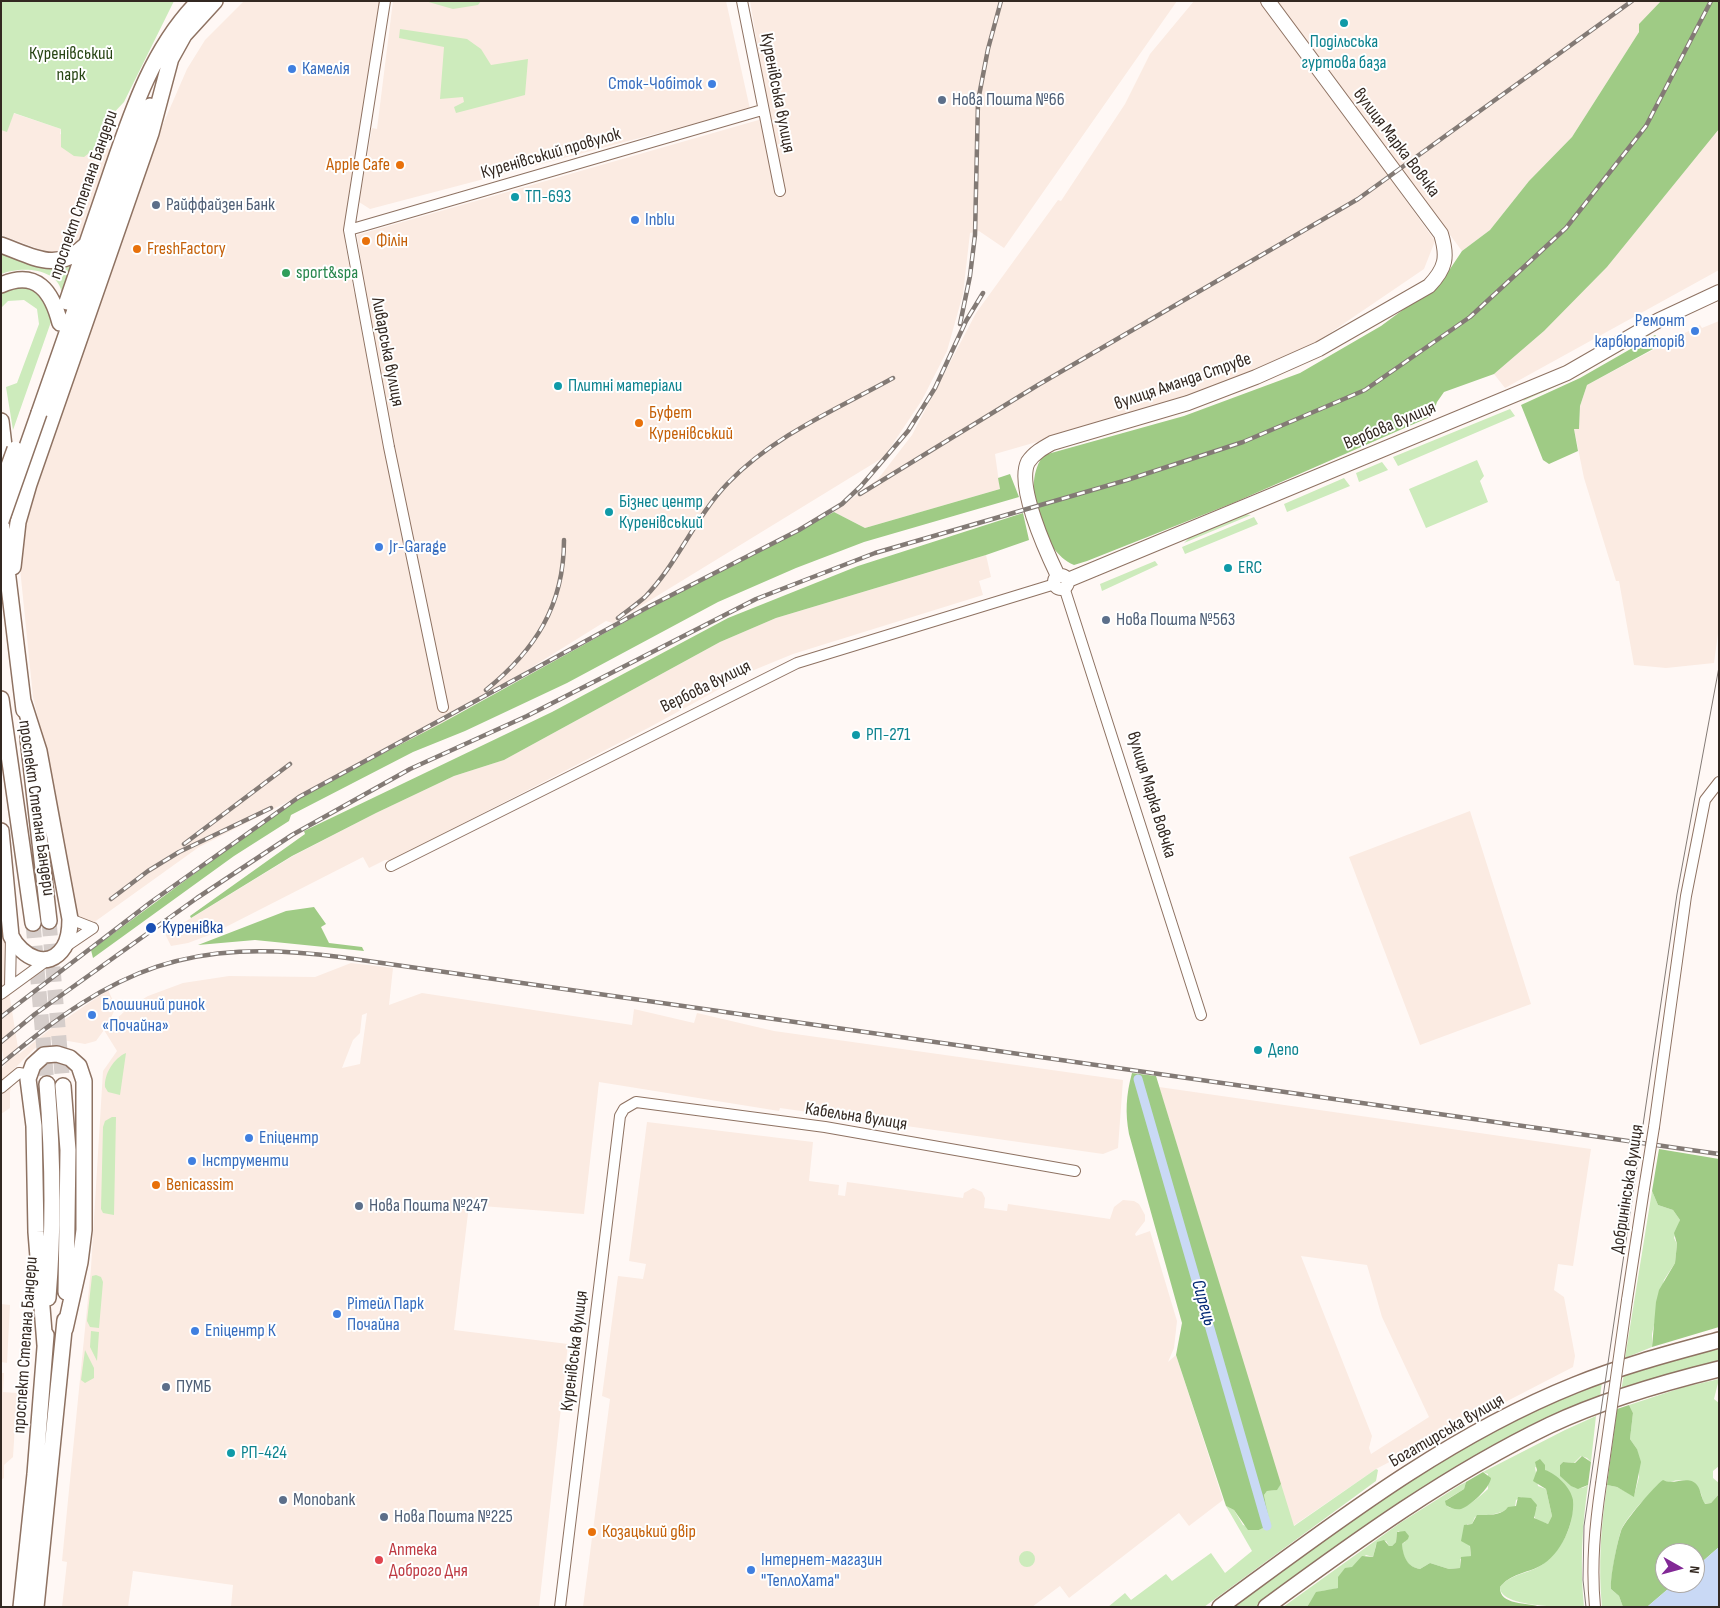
<!DOCTYPE html>
<meta charset="utf-8">
<style>
body{margin:0}
#map{position:relative;width:1720px;height:1608px;overflow:hidden;background:#fff8f5;font-family:"Sofia Sans Condensed",sans-serif}
canvas{display:block}
.frame{position:absolute;inset:0;border:2px solid #332821;pointer-events:none}
.north{position:absolute;left:1655px;top:1543px;width:50px;height:50px;box-sizing:border-box;background:#fff;border:1px solid #ada9a6;border-radius:50%;rotate:97deg;font-size:14px;font-weight:700;line-height:20px;text-align:center;color:#332821}
.north::after{content:'';display:block;margin:auto;width:18px;height:22px;background:#822996;clip-path:polygon(50% 0,100% 100%,50% 72%,0 100%)}
</style>
<div id="map">
<canvas width="1720" height="1608"></canvas>
<div class="frame"></div>
<div class="north">N</div>
</div>
<script>
const context = document.querySelector('canvas').getContext('2d');
context.lineJoin = 'round';
function paint(path, color) { context.fillStyle = color; context.fill(path, 'evenodd'); }
function trace(path, color, width, dash) { context.strokeStyle = color; context.lineWidth = width; context.lineCap = dash ? 'butt' : 'round'; context.setLineDash(dash || []); context.stroke(path); }
function write(font, color, halo, rows, align = 'center') {
  context.font = font + ' "Sofia Sans Condensed",sans-serif'; context.lineWidth = 4; context.setLineDash([]); context.textBaseline = 'middle'; context.strokeStyle = halo; context.fillStyle = color; for (const [text, x, y, turn = 0] of rows) {
    context.save(); context.translate(x, y); context.rotate((+turn || 0) * Math.PI / 180); context.textAlign = isNaN(turn) ? turn : align; if (halo) context.strokeText(text, 0, 0); context.fillText(text, 0, 0); context.restore();
  }
}
paint(new Path2D(`
 M244 1H381L347 207 345 242 354 293 365 291 357 235 769 117 750 1H1177L1004 248 979 231 970 233 963 294 947 351 922 400 884 457 613 623 606 621 442 723 199 847 93 923 76 918 46 751 33 697 20 568 28 499 157 138 187 69 205 40Z
 M393 1H726L750 109 370 209 359 202 372 128 377 129Z
 M1194 1H1263L1435 241 1424 269 1302 352 1186 399 995 454 1000 489 865 528 834 512 878 479 912 435 976 313 1058 200 1061 201 1125 104 1150 54Z
 M1276 1H1661L1639 24V32L1572 137 1529 181 1490 230 1462 251Z
 M13 113 61 129 60 134 97 147 98 144 112 150 81 236 72 248 64 252H47L1 235V130L7 131Z
 M1719 129V270L1505 388 1494 374 1544 331 1607 267Z
 M1719 321V626L1714 663 1666 668 1634 665 1619 581H1616L1584 478 1574 429 1579 428 1580 406 1587 385 1700 325 1702 328Z
 M986 555 991 577 979 581 983 595 793 654 754 670 650 727 392 860H385L369 868 363 857 212 934 188 943 171 946 165 934 293 856 376 813 454 776 504 760 720 642 776 618Z
 M1470 811 1531 1004 1420 1045 1349 857Z
 M1 907H4L8 986 19 1054 49 1030 108 990 116 1007 105 1030 128 1008 148 996 183 983 229 976 315 977 351 963 393 968 389 1005 422 993 632 1025 634 1009 694 1023 697 1013 774 1031 1123 1080 1118 1148 1103 1154 780 1108 779 1111 599 1082 584 1214 469 1205 454 1330 568 1344 539 1607H231L233 1585 133 1571 128 1607H62L67 1562 62 1561 91 1268 103 1071 117 1051 104 1030 96 1041 85 1044 57 1039 46 1041 34 1049 14 1069 10 1092V1108L1 1114V1069L5 1065 1 1045ZM367 1013 360 1064 342 1068 353 1040 360 1033 362 1015Z
 M1159 1087 1591 1149 1573 1266 1558 1264 1554 1290 1564 1297 1575 1356 1573 1367 1376 1469 1293 1526ZM1301 1256 1367 1265 1382 1317 1429 1417 1371 1454 1369 1448 1372 1436Z
 M647 1122 813 1142 809 1181 839 1185 838 1195 845 1196 847 1182 963 1198 964 1193 973 1188 982 1192 985 1198 984 1208 1007 1211 1008 1204 1110 1219 1114 1207 1123 1200 1134 1201 1139 1204 1145 1215V1221L1135 1234 1136 1236 1150 1231 1177 1321 1174 1348 1168 1362 1176 1355 1223 1500 1189 1526 1179 1513 1069 1598 1060 1586 1032 1607H583L610 1399 602 1396 618 1276 643 1279 646 1264 629 1261Z
 M1 1304 10 1305 7 1363 1 1362Z
 M1 1373H4L3 1392 17 1393 13 1457 4 1465V1478L1 1480Z`), '#fbebe2');
paint(new Path2D(`
 M1 1H174L124 102 108 119 97 147 84 157 74 156 61 147V129L14 113 7 132 1 130Z
 M425 1H481L478 5 453 9Z
 M400 29 467 39 481 49 491 65 528 59 525 95 456 113 454 107 464 102 463 97 440 99 444 47 399 38Z
 M1 252C22 260 54 278 74 263L62 294C59 267 20 266 1 274Z
 M16 287 28 288 46 299 52 319 13 430 6 387 17 383 39 324 37 309 24 300 8 301 1 308V294L7 289Z
 M1647 332 1651 334 1570 380 1523 401 1528 394Z
 M1510 409 1515 416 1398 466 1393 457Z
 M1477 460 1484 476 1480 481 1488 502 1426 528 1409 489Z
 M1382 462 1388 470 1359 482 1356 473Z
 M1344 478 1350 486 1287 512 1284 504Z
 M1242 514 1251 515 1184 543 1190 537Z
 M1254 517 1258 524 1185 554 1182 547Z
 M1155 561 1158 565 1102 591 1100 584Z
 M126 1053 120 1095 108 1092 105 1087C104 1074 114 1058 126 1053Z
 M112 1117H116L114 1215 103 1213 101 1209 103 1127 105 1121Z
 M1652 1191 1658 1205 1673 1210 1680 1220 1674 1238 1677 1244 1675 1263 1664 1280 1652 1334V1347L1625 1358Z
 M96 1275 101 1277 103 1282 99 1328 90 1327 87 1321 92 1276Z
 M91 1331 99 1332 97 1361 90 1347Z
 M1719 1345V1362L1621 1392 1624 1373Z
 M85 1350 94 1368V1378L85 1383 81 1380Z
 M1719 1379 1714 1399 1719 1403V1466L1713 1471V1478L1719 1483V1494L1711 1503 1704 1504C1702 1499 1702 1493 1699 1490 1674 1460 1634 1507 1622 1528 1618 1536 1610 1580 1611 1589L1619 1596 1623 1607H1602C1598 1566 1601 1526 1607 1485L1617 1487 1634 1496 1639 1477 1637 1449 1630 1439 1633 1413 1629 1405 1684 1387Z
 M1602 1381 1600 1398 1393 1509 1256 1607H1233L1384 1495 1500 1426Z
 M1596 1416 1591 1462 1587 1458 1581 1456 1574 1463 1563 1462 1560 1465V1475C1569 1482 1575 1494 1588 1485 1582 1526 1580 1566 1584 1607 1568 1607 1499 1608 1500 1587 1511 1573 1530 1574 1543 1564 1579 1535 1588 1482 1535 1467L1538 1486 1546 1489 1552 1516 1548 1524 1536 1520 1533 1513 1537 1507 1521 1497 1516 1500 1515 1507H1509C1500 1516 1487 1514 1475 1517L1472 1524H1467L1471 1556 1460 1559V1568L1449 1569 1430 1563 1420 1569C1407 1567 1402 1556 1402 1544L1405 1542 1399 1531 1397 1532 1396 1542 1392 1546H1389L1386 1541 1376 1545 1373 1557 1366 1555 1352 1568 1343 1571 1338 1581V1588C1316 1594 1320 1586 1307 1607H1283L1400 1523 1460 1485 1466 1482 1464 1489 1446 1500 1448 1507C1463 1512 1478 1498 1488 1489V1474L1483 1472 1565 1430Z
 M1376 1469 1378 1470 1376 1481 1204 1607H1108L1125 1593 1131 1600 1166 1574 1172 1581 1211 1553 1225 1573 1252 1551 1226 1506 1234 1510 1243 1525 1259 1530C1273 1522 1266 1508 1264 1495L1267 1491 1276 1490 1281 1484 1294 1526Z
 M1019 1559a8 8 0 1 1 16 0a8 8 0 1 1-16 0Z`), '#cdebbc');
paint(new Path2D(`
 M1661 1H1719V129L1607 267 1544 331 1494 374 1444 392 1437 402 1432 416 1233 503 1087 561 1074 565C1041 551 1020 483 1044 455L1184 416 1300 373 1381 326 1442 281 1462 251 1490 230 1529 181 1572 137 1639 32V24Z
 M1655 335 1664 343 1587 385 1580 406 1579 429H1574L1578 451 1549 464 1543 460 1521 405 1580 378Z
 M1010 474 1019 497 864 542 796 568 718 602 567 683 465 731 413 752 291 815 289 821 234 856 93 958 91 950 290 803 316 788 442 723 652 607 834 512 865 528 1000 489 998 478Z
 M1023 513 1029 540 986 555 776 618 720 642 504 760 454 776 376 813 292 856 191 918 190 916 305 834 304 831 552 712 728 618 858 566Z
 M314 907 326 924 321 927 329 943 362 947 364 951 255 940 198 945 286 911Z
 M1132 1073 1156 1076 1281 1484 1277 1490 1267 1491 1264 1495 1270 1524 1259 1530H1248L1234 1510 1226 1506 1176 1355 1182 1323 1129 1134C1125 1113 1126 1095 1132 1073Z
 M1659 1149 1719 1159V1327L1652 1347 1656 1302 1659 1290 1675 1263 1677 1244 1674 1233 1680 1220 1673 1210 1658 1205 1652 1191Z
 M1629 1405 1633 1413 1630 1439 1637 1449 1641 1462 1634 1497 1617 1487 1607 1485 1617 1409Z
 M1582 1456 1591 1462 1588 1485 1578 1489 1571 1486 1560 1476V1465L1563 1462 1575 1463Z
 M1540 1459 1545 1465V1470C1557 1474 1571 1488 1573 1500 1575 1523 1561 1555 1540 1566 1527 1573 1510 1574 1500 1587 1499 1606 1528 1602 1541 1607H1307L1316 1592 1338 1588V1577L1345 1568 1352 1567 1362 1556 1373 1557 1377 1542 1384 1540 1389 1546H1392L1396 1542 1397 1532 1405 1531 1409 1536 1408 1539 1402 1544C1403 1556 1407 1567 1420 1569L1430 1563 1449 1569 1460 1568 1461 1557 1471 1556 1470 1546 1461 1541 1464 1525 1472 1524 1477 1515C1487 1515 1502 1516 1508 1507L1516 1506 1518 1497 1531 1498 1537 1505 1534 1518 1548 1524 1552 1516 1546 1489 1533 1481 1537 1470 1535 1462Z
 M1483 1472 1491 1478C1490 1488 1470 1506 1461 1509 1456 1510 1450 1508 1446 1505L1445 1501 1464 1489 1466 1482Z
 M1663 1480C1673 1486 1689 1474 1697 1485 1701 1490 1701 1498 1705 1504L1711 1503 1719 1494V1547L1695 1568V1553H1665V1583H1675L1647 1607H1623L1619 1596 1611 1589C1610 1577 1617 1543 1621 1531 1623 1523 1655 1485 1663 1480Z`), '#9fcb85');
paint(new Path2D(`
 M1719 1547V1607H1647L1675 1583H1695V1568Z`), '#c9d9f5');
trace(new Path2D(`
 M1138 1079 1267 1526`), '#c9d9f5', 9);
trace(new Path2D(`
 M49 921 63 1086
 M33 923 47 1084`), '#d6cecb', 15, [15, 8]);
const street = new Path2D(`
 M385 1 349 230 389 447 443 707
 M742 1 780 191
 M349 230 762 110
 M1064 587 1201 1015
 M391 866 797 663 1055 584
 M70 919 93 928
 M65 947 93 928
 M10 987 11 937
 M1 994 49 959
 M1 1088 19 1073 25 1074 28 1079
 M1654 1127 1686 896 1705 800 1719 782
 M1627 1300 1644 1189
 M560 1607 620 1116 624 1109 636 1102 825 1127 1075 1171
 M1595 1607C1591 1565 1595 1525 1601 1484`);
const secondary = new Path2D(`
 M1055 582a6 6 0 1 1 12 0a6 6 0 1 1-12 0Z
 M1058 576C1047 553 1016 486 1028 462 1034 453 1043 448 1052 443L1188 403 1256 377 1319 349 1429 286C1446 268 1448 257 1441 234L1268 1
 M1068 580 1567 373 1659 320 1719 292`);
const primary = new Path2D(`
 M169 62 184 35 215 1
 M1 245C34 257 57 273 86 245
 M1 285C37 269 52 292 60 323
 M67 302C81 261 95 220 109 179 130 117 151 49 199 1
 M39 413 111 207 150 106
 M1 421 7 471
 M1 520 24 710
 M13 567 18 522 29 484 151 133 172 54
 M1 699 33 923
 M28 738 49 921
 M1 831 11 936C21 956 48 972 64 947 69 939 70 929 70 919L39 751 23 701
 M47 1084C53 1156 54 1226 48 1298
 M63 1086 68 1150 66 1292
 M45 1345 36 1232 34 1126 28 1079 33 1065 44 1055 57 1054 70 1058 79 1066 84 1081V1230L80 1262 65 1329
 M21 1607 35 1474 46 1335
 M36 1607 65 1320
 M1220 1607C1332 1525 1445 1437 1575 1385 1621 1366 1671 1353 1719 1340
 M1266 1607C1357 1540 1448 1474 1550 1425 1603 1400 1662 1383 1719 1369`);
trace(street, '#8e7262', 12);
trace(secondary, '#8e7262', 16);
trace(primary, '#8e7262', 18);
trace(street, '#fff', 10);
trace(secondary, '#fff', 14);
trace(primary, '#fff', 15);
trace(new Path2D(`
 M1586 1607 1583 1580 1584 1526 1677 894 1719 667`), '#837a75', 1);
const rail = new Path2D(`
 M960 324 970 276 975 235 978 101 988 49 1001 1
 M860 494 1038 385 1358 199 1632 1
 M618 618C627 611 637 604 645 597 678 563 695 517 728 483 773 436 837 409 893 378
 M486 690C535 650 564 606 564 540
 M184 844 290 764
 M111 899 148 871 179 852 271 808
 M1 1017 151 902 299 797 650 606 799 530 842 504 861 486 908 431 935 388 966 321 983 293
 M1 1042 35 1014 197 898 292 835 410 769 527 716 756 599 875 553 1127 480 1243 442 1365 390 1470 317 1566 228 1646 126 1711 1
 M1 1064C116 967 189 937 340 957L1719 1154`);
trace(rail, '#837a75', 4.5);
trace(rail, '#fff', 2.5, [8]);
const streetBridge = new Path2D(`
 M1644 1189 1654 1127
 M1601 1484 1627 1300`);
const primaryBridge = new Path2D(`
 M1 488 15 449
 M1 521 39 413`);
trace(streetBridge, '#8e7262', 12, []);
trace(primaryBridge, '#8e7262', 18, []);
trace(streetBridge, '#fff', 10);
trace(primaryBridge, '#fff', 15);
for (const [x, y, r, color] of [
 [1344,23,5,"#0f9aa8"],
 [292,69,5,"#3f7fe0"],
 [712,84,5,"#3f7fe0"],
 [942,100,5,"#5c6f8a"],
 [400,165,5,"#e8710a"],
 [515,197,5,"#0f9aa8"],
 [156,205,5,"#5c6f8a"],
 [635,220,5,"#3f7fe0"],
 [366,241,5,"#e8710a"],
 [137,249,5,"#e8710a"],
 [286,273,5,"#2e9e5b"],
 [1695,331,5,"#3f7fe0"],
 [558,386,5,"#0f9aa8"],
 [639,423,5,"#e8710a"],
 [609,512,5,"#0f9aa8"],
 [379,547,5,"#3f7fe0"],
 [1228,568,5,"#0f9aa8"],
 [1106,620,5,"#5c6f8a"],
 [856,735,5,"#0f9aa8"],
 [151,928,6,"#1a4fb4"],
 [92,1015,5,"#3f7fe0"],
 [1258,1050,5,"#0f9aa8"],
 [249,1138,5,"#3f7fe0"],
 [192,1161,5,"#3f7fe0"],
 [156,1185,5,"#e8710a"],
 [359,1206,5,"#5c6f8a"],
 [337,1314,5,"#3f7fe0"],
 [195,1331,5,"#3f7fe0"],
 [166,1387,5,"#5c6f8a"],
 [231,1453,5,"#0f9aa8"],
 [283,1500,5,"#5c6f8a"],
 [384,1517,5,"#5c6f8a"],
 [592,1532,5,"#e8710a"],
 [379,1560,5,"#e0444e"],
 [751,1570,5,"#3f7fe0"]
]) { const dot = new Path2D(); dot.arc(x, y, r, 0, 2 * Math.PI); context.fillStyle = color; context.fill(dot); trace(dot, '#fff', 2); }
write('18px', '#0d838f', '#fff', [
 ["Подільська",1344,42,"center"],
 ["гуртова база",1344,63,"center"],
 ["ТП-693",525,197],
 ["Плитні матеріали",568,386],
 ["Бізнес центр",619,502],
 ["Куренівський",619,523],
 ["ERC",1238,568],
 ["РП-271",866,735],
 ["Депо",1268,1050],
 ["РП-424",241,1453]
], 'left');
write('18px', '#284514', '#fff', [
 ["Куренівський",71,54],
 ["парк",71,75]
]);
write('18px', '#366cbe', '#fff', [
 ["Камелія",302,69],
 ["Сток-Чобіток",702,84,"right"],
 ["Inblu",645,220],
 ["Ремонт",1685,321,"right"],
 ["карбюраторів",1685,342,"right"],
 ["Jr-Garage",389,547],
 ["Блошиний ринок",102,1005],
 ["«Почайна»",102,1026],
 ["Епіцентр",259,1138],
 ["Інструменти",202,1161],
 ["Рітейл Парк",347,1304],
 ["Почайна",347,1325],
 ["Епіцентр К",205,1331],
 ["Інтернет-магазин",761,1560],
 ["\"ТеплоХата\"",761,1581]
], 'left');
write('18px', '#332821', '#fff', [
 ["Куренівська вулиця",777,93,79],
 ["вулиця Марка Вовчка",1396,143,53],
 ["Куренівський провулок",551,154,-16],
 ["проспект Степана Бандери",84,195,-71],
 ["Ливарська вулиця",387,352,79],
 ["вулиця Аманда Струве",1183,382,-19],
 ["Вербова вулиця",1390,426,-23],
 ["Вербова вулиця",706,687,-26],
 ["вулиця Марка Вовчка",1151,795,73],
 ["проспект Степана Бандери",36,808,82],
 ["Кабельна вулиця",856,1117,9],
 ["Добринінська вулиця",1628,1189,-81],
 ["проспект Степана Бандери",26,1345,-86],
 ["Куренівська вулиця",575,1351,-83],
 ["Богатирська вулиця",1447,1431,-30]
]);
write('18px', '#4e5e75', '#fff', [
 ["Нова Пошта №66",952,100],
 ["Райффайзен Банк",166,205],
 ["Нова Пошта №563",1116,620],
 ["Нова Пошта №247",369,1206],
 ["ПУМБ",176,1387],
 ["Monobank",293,1500],
 ["Нова Пошта №225",394,1517]
], 'left');
write('18px', '#c56008', '#fff', [
 ["Apple Cafe",390,165,"right"],
 ["Філін",376,241],
 ["FreshFactory",147,249],
 ["Буфет",649,413],
 ["Куренівський",649,434],
 ["Benicassim",166,1185],
 ["Козацький двір",602,1532]
], 'left');
write('18px', '#27864d', '#fff', [
 ["sport&spa",296,273]
], 'left');
write('18px', '#164399', '#fff', [
 ["Куренівка",162,928]
], 'left');
write('18px', '#be3a42', '#fff', [
 ["Аптека",389,1550],
 ["Доброго Дня",389,1571]
], 'left');
write('italic 19px', '#032975', '#fff', [
 ["Сирець",1203,1303,74]
]);
</script>
